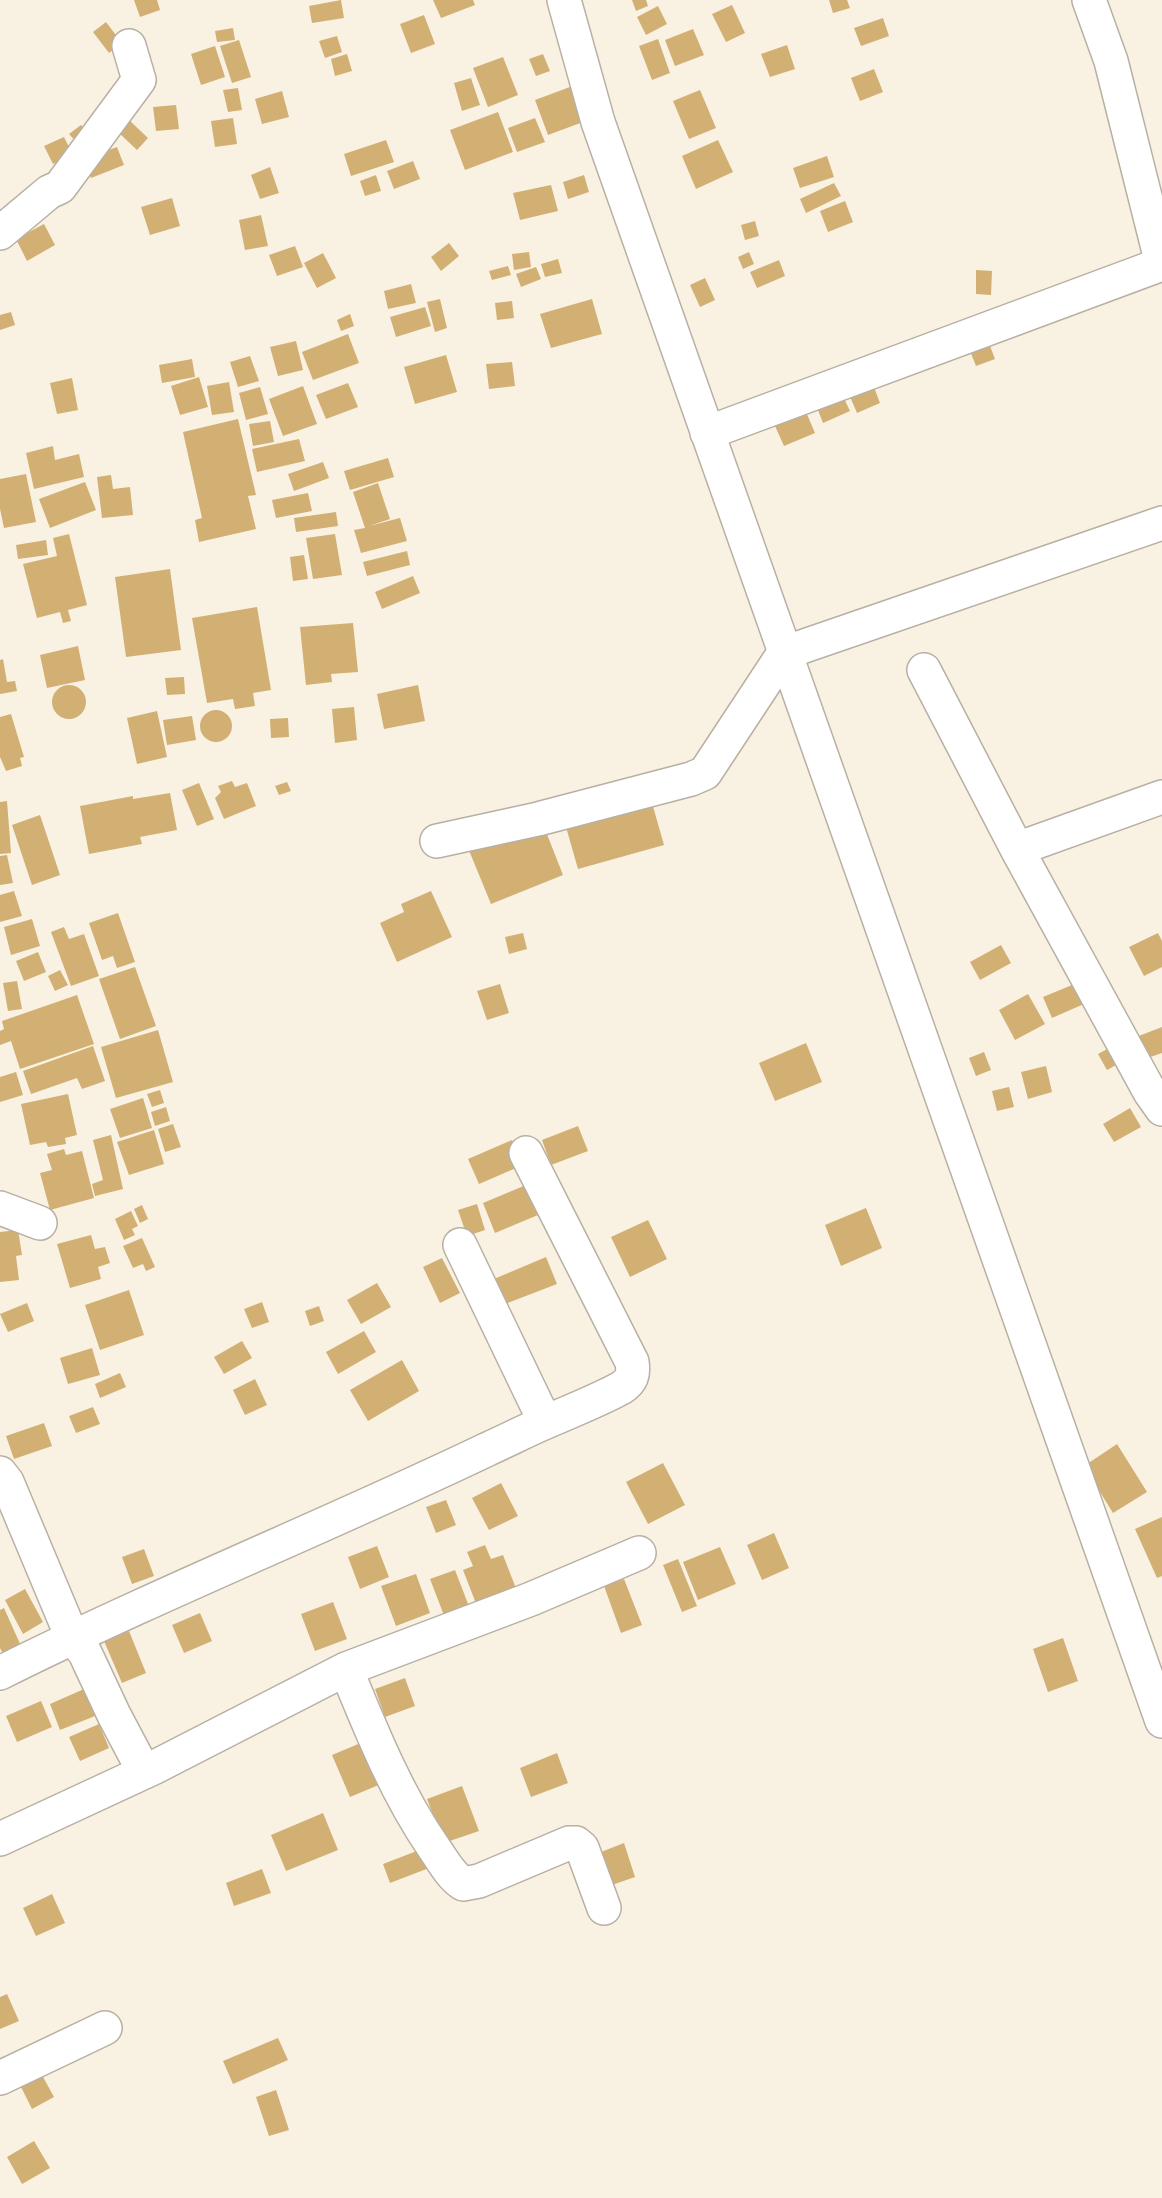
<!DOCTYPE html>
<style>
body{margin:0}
canvas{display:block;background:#f9f1e2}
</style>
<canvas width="1162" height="2198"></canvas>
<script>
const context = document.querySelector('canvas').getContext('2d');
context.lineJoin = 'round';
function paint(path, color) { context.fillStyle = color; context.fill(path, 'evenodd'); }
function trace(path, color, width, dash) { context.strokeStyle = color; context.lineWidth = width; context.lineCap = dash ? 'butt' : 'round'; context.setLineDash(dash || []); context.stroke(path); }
paint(new Path2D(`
 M134 0H157L160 10 140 17Z
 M341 0 344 18 312 23 309 6Z
 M433 0H473L475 5 441 18Z
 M632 0H646L648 6 636 11Z
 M829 0H847L850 8 833 13Z
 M732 5 745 33 726 42 712 14Z
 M658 6 667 24 646 35 637 17Z
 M424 15 435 44 411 53 400 24Z
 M883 18 889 36 861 46 854 28Z
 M106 22 122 43 109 53 93 32Z
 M233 28 235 40 217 42 215 31Z
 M693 29 704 55 675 66 665 40Z
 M337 36 342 52 325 58 319 41Z
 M658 39 670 73 652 80 639 46Z
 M239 40 251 77 232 83 220 46Z
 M787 45 795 69 770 77 761 54Z
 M215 46 225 77 201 85 191 54Z
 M347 54 352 71 335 76 331 59Z
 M543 54 550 71 536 76 529 59Z
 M503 57 518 95 488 107 473 68Z
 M874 69 883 92 860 101 851 78Z
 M471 78 480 105 462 111 454 83Z
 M578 84 591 119 548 135 535 100Z
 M238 88 242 110 228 112 223 90Z
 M700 90 716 128 689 139 673 101Z
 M282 91 289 117 262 124 255 99Z
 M176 105 179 129 156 131 153 107Z
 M498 112 513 152 465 170 450 130Z
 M233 118 237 144 215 147 211 121Z
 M535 118 545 142 517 152 508 128Z
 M129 120 148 138 137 150 118 132Z
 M81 125 90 136 79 145 69 134Z
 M64 137 73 155 53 164 44 146Z
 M386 140 394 162 351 176 344 154Z
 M718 140 733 172 696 189 682 156Z
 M117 147 124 165 91 178 84 159Z
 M827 156 834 177 800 188 793 168Z
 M413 161 420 179 394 189 387 171Z
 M270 167 279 193 260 199 251 175Z
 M376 175 381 191 365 196 360 181Z
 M584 175 589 192 568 199 563 182Z
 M834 183 841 196 806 213 800 199Z
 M551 185 558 211 520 220 513 193Z
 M172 198 180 226 150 235 141 207Z
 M845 201 853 222 828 232 820 211Z
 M261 215 268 246 245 250 239 220Z
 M755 221 759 236 745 240 741 225Z
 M44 224 55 245 27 261 16 239Z
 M449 243 459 256 441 271 431 257Z
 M295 246 303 267 277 276 269 255Z
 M529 252 531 267 514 270 512 254Z
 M749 252 754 264 743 269 738 257Z
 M323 253 336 278 317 288 304 263Z
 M558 259 562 273 545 277 541 264Z
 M779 260 785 276 757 288 750 272Z
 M508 266 511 275 492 280 489 271Z
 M536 267 541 279 521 287 516 274Z
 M976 270 992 271 991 295 976 294Z
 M705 278 715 300 700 307 690 285Z
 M411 284 416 303 388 309 384 291Z
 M440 299 447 328 435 332 427 302Z
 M592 299 602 334 551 348 540 314Z
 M512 301 514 318 497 320 495 303Z
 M425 307 431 326 396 337 390 317Z
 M11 312 15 325 0 330V315Z
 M350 314 354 326 341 331 337 320Z
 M348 334 359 363 313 380 302 352Z
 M987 338 995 359 976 366 968 346Z
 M296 341 303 370 278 376 270 347Z
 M446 355 457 392 415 404 404 367Z
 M250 356 259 381 238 387 230 362Z
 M192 359 195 377 162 383 159 365Z
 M512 362 515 386 489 389 486 364Z
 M199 377 208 407 180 415 171 386Z
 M72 378 78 410 57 414 50 383Z
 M229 382 234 412 212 415 207 386Z
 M872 382 880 403 857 413 848 392Z
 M348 383 358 407 326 419 316 395Z
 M303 386 317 424 283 436 269 399Z
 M260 387 268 414 246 420 239 393Z
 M842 394 850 411 823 423 816 405Z
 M806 412 815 433 784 446 775 426Z
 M238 419 256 495 248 496 256 529 199 542 195 520 202 518 183 432Z
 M270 421 274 442 253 446 249 424Z
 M299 439 305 461 257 472 252 449Z
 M53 446 55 460 79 454 84 477 34 489 26 453Z
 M388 458 394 477 350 490 344 471Z
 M323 462 329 478 294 491 288 474Z
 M26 474 36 522 4 528 0 509V479Z
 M111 475 113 489 130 487 133 515 102 518 97 477Z
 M85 482 96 510 50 528 39 499Z
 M378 483 390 519 369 526 400 518 407 541 361 553 354 530 365 528 353 492Z
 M308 493 312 511 276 518 272 500Z
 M336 512 338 526 296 532 294 518Z
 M69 534 87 605 68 610 71 621 63 623 60 612 37 618 23 564 57 556 53 538Z
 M335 534 342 575 313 579 306 538Z
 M46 540 48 555 18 559 16 545Z
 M407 551 410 565 367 576 363 562Z
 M304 555 308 579 293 581 290 557Z
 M170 569 181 650 126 657 115 577Z
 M413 576 420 593 382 609 375 592Z
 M257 607 271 690 253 693 255 706 235 709 233 699 207 703 192 618Z
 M353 623 358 672 331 674 332 682 306 685 300 627Z
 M78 646 85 680 47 688 40 655Z
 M3 659 7 682 15 681 17 691 0 694V660Z
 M184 677 185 694 167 695 165 678Z
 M418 685 425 721 384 729 377 694Z
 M52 702a17 17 0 1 1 34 0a17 17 0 1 1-34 0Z
 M354 707 357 740 335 743 332 709Z
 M200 726a16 16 0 1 1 32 0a16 16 0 1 1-32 0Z
 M157 711 167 757 137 764 127 718Z
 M11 714 24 757 20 758 22 766 6 771 0 757V717Z
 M192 716 196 740 167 745 163 720Z
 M288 718 289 737 271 738 270 719Z
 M232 781 235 787 247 783 256 806 224 819 215 798 221 792 218 786Z
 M287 782 291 791 279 795 275 786Z
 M199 783 214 819 197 826 182 790Z
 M170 793 177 830 140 837 142 844 89 854 80 806 133 796V799Z
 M650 796 664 845 578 869 564 820Z
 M7 801 11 853 0 854V802Z
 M40 815 60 875 32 885 12 825Z
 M541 819 563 875 491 904 468 848Z
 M7 855 13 883 0 885V856Z
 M14 891 22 916 0 922V895Z
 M431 891 452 937 397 962 380 923 404 912 401 904Z
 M118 913 135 962 117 968 113 956 102 960 89 923Z
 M32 919 40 946 11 955 4 927Z
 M64 927 69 939 84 934 99 976 71 986 51 932Z
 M523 933 527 949 509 954 505 937Z
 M1158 933 1162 941V967L1144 976 1129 947Z
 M1001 945 1011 963 980 980 970 962Z
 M38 952 46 972 24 981 16 961Z
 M135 967 156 1026 120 1039 99 979Z
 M60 970 68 985 55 991 48 976Z
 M1084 980 1093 1000 1052 1018 1043 997Z
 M17 981 22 1009 8 1011 3 983Z
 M500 984 509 1013 487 1020 477 991Z
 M1028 994 1045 1024 1015 1040 999 1010Z
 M77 995 94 1044 20 1069 11 1041 0 1045V1031L4 1029 2 1021Z
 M1162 1027V1053L1139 1061 1131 1039Z
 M158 1030 173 1082 116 1098 101 1047Z
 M1120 1042 1129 1058 1107 1070 1098 1054Z
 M806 1043 822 1082 775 1101 759 1063Z
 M93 1046 105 1081 82 1089 77 1078 31 1094 23 1071Z
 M984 1052 991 1070 976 1076 969 1058Z
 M1046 1066 1052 1092 1028 1099 1021 1072Z
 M16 1072 23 1095 0 1102V1077Z
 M1009 1087 1014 1107 997 1111 992 1091Z
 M160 1090 164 1103 152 1107 147 1094Z
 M68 1094 77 1135 65 1138 66 1144 48 1147 46 1142 30 1145 21 1104Z
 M143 1098 152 1128 120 1138 110 1109Z
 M166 1107 170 1121 155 1126 151 1112Z
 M1130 1108 1141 1127 1114 1142 1103 1124Z
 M173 1124 181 1147 165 1152 158 1129Z
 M578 1126 588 1151 551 1165 542 1140Z
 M154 1130 164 1164 129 1175 117 1142Z
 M111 1135 123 1189 95 1196 92 1184 103 1180 93 1140Z
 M512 1140 523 1165 479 1184 468 1159Z
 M64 1149 66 1155 82 1151 94 1198 50 1210 40 1173 52 1170 47 1154Z
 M526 1185 538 1215 495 1233 483 1203Z
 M477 1204 485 1230 467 1236 458 1210Z
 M142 1205 148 1219 140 1223 134 1209Z
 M866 1208 882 1248 841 1266 825 1225Z
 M131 1211 138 1226 132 1229 135 1235 124 1240 115 1219Z
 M648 1220 667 1259 630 1277 611 1237Z
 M18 1230 22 1255 16 1256 19 1280 0 1282V1232Z
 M91 1235 95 1249 105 1247 110 1263 98 1267 101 1279 70 1288 57 1244Z
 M142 1238 155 1267 146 1271 143 1264 133 1268 123 1246Z
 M546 1257 557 1284 505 1304 494 1279Z
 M442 1258 460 1293 440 1303 423 1267Z
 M377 1283 391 1307 361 1324 347 1300Z
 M129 1290 144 1335 100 1350 85 1305Z
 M262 1302 269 1322 252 1328 244 1309Z
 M27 1303 34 1321 8 1332 0 1314Z
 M319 1306 324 1321 310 1326 305 1311Z
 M364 1331 376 1352 338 1374 326 1352Z
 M242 1341 252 1358 224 1374 214 1357Z
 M92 1348 100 1375 68 1384 60 1358Z
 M402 1360 419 1391 368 1421 350 1390Z
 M120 1373 126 1387 100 1398 95 1384Z
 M255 1379 267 1405 245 1415 233 1390Z
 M93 1407 100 1424 76 1433 69 1416Z
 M44 1423 52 1446 14 1459 6 1436Z
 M1117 1444 1147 1492 1113 1513 1084 1466Z
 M663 1463 685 1505 648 1524 626 1482Z
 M501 1483 518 1516 489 1530 472 1498Z
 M446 1500 456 1525 436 1533 426 1507Z
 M1162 1517V1576L1157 1578 1135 1529Z
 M774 1533 789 1568 762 1580 747 1545Z
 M485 1545 491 1559 503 1555 517 1591 477 1606 463 1570 473 1566 467 1552Z
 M377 1546 389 1577 360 1589 348 1557Z
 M720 1547 736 1584 698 1600 683 1562Z
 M144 1549 154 1576 132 1584 122 1557Z
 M678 1559 697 1606 682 1612 663 1565Z
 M455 1570 470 1609 445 1618 430 1579Z
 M416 1574 430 1613 396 1626 381 1586Z
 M624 1579 642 1625 621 1633 604 1586Z
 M25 1589 43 1622 23 1634 5 1600Z
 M333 1602 347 1639 315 1651 301 1614Z
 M4 1608 21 1646 3 1654 0 1648V1610Z
 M200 1613 212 1641 184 1653 172 1625Z
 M129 1631 146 1673 122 1683 104 1641Z
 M1063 1638 1078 1681 1048 1692 1033 1649Z
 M405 1678 415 1706 385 1717 375 1689Z
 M84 1689 95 1716 60 1730 50 1704Z
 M41 1701 52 1727 17 1742 6 1716Z
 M99 1724 109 1748 80 1761 69 1737Z
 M363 1742 381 1784 350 1797 332 1755Z
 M557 1753 568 1783 531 1797 520 1768Z
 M462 1786 479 1831 444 1843 427 1799Z
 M323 1813 338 1850 286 1871 271 1835Z
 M624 1843 635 1877 612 1885 601 1852Z
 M422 1849 429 1868 390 1883 383 1864Z
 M262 1869 271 1893 234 1906 226 1883Z
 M52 1894 65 1923 36 1936 23 1908Z
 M7 1994 19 2021 0 2029V1997Z
 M278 2038 288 2060 233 2084 223 2061Z
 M42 2075 54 2097 32 2109 21 2087Z
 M276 2090 289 2130 269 2136 256 2097Z
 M34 2141 50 2168 22 2184 7 2157Z`), '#d2b074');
const minor = new Path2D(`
 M564 0 598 122 1162 1721
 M0 233 49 192 60 187 139 80 129 46
 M707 433 1162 264 1111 61 1089 0
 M924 670 1017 849 1150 1092 1162 1109
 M437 841 538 819 691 779 705 773 784 653 1162 523
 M1017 849 1162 797
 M0 1208 40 1223
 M460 1245 545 1422
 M0 1473 7 1482 72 1637 85 1653 114 1715 141 1766 147 1770
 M346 1669C371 1730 396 1793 434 1848 443 1861 450 1875 463 1884L479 1881 569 1843H576L582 1848 604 1908
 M0 1673C160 1593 327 1526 488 1449 508 1440 527 1430 546 1422 571 1411 597 1401 621 1388 632 1381 634 1374 632 1362L526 1153
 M0 1839 153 1768 346 1669 531 1599 639 1553
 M0 2078 105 2028`);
trace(minor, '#b8b0a3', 36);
trace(minor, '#fff', 33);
</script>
